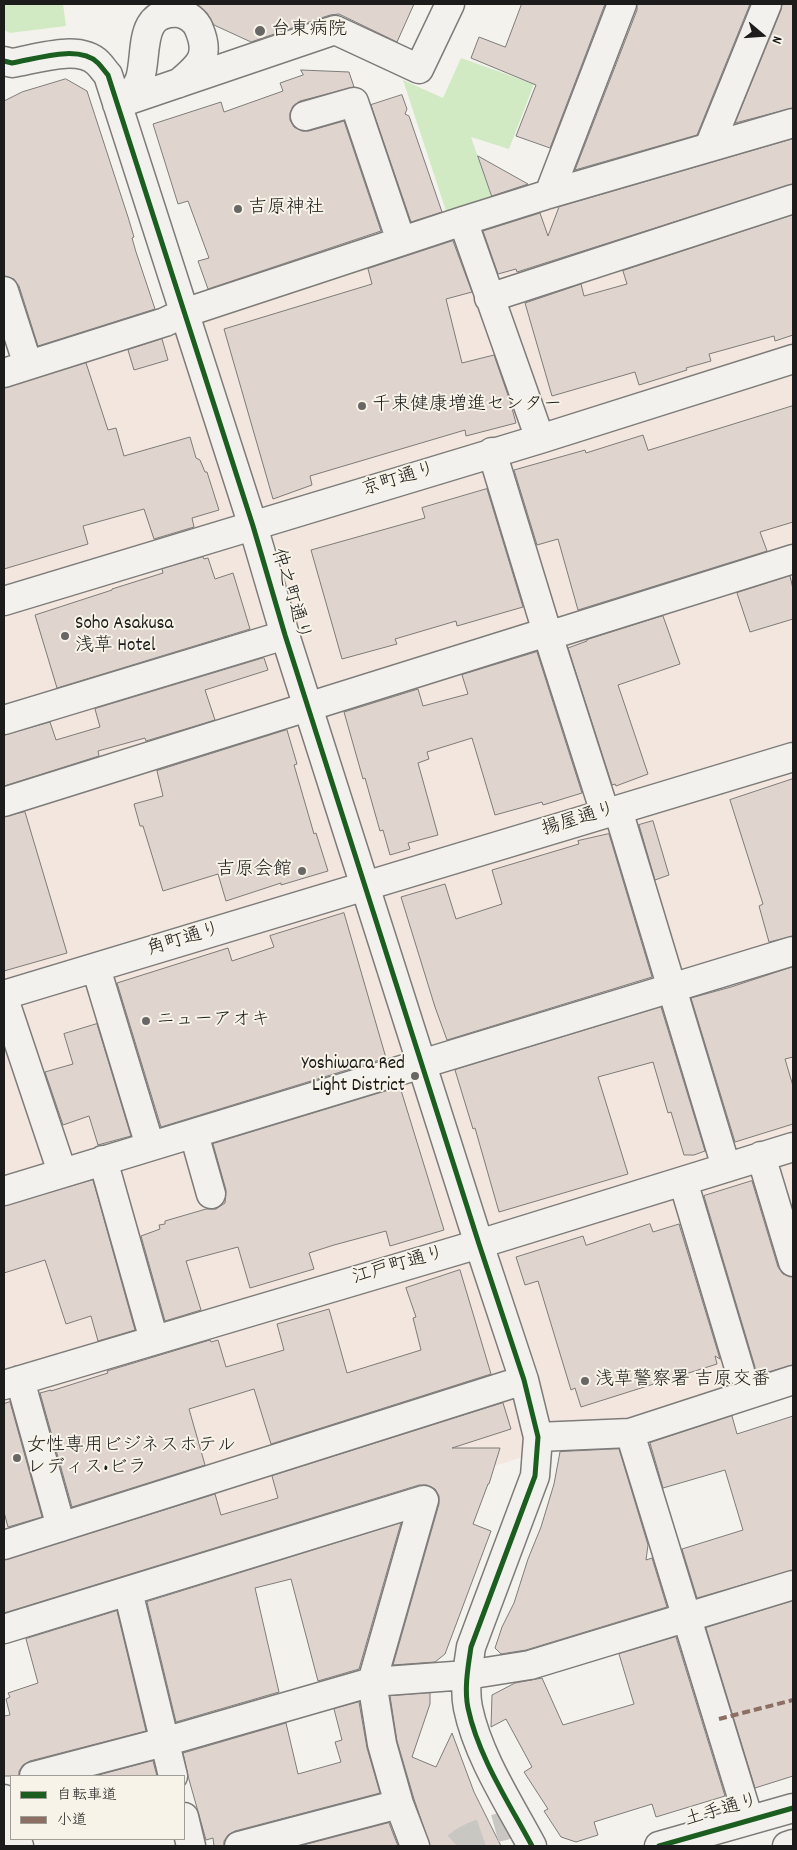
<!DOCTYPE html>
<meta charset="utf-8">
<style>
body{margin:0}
#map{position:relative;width:797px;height:1850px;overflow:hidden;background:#f4f2ec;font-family:Dekko,"Klee One",sans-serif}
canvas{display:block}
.frame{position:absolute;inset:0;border:5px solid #1c1c1c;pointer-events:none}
.legend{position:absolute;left:10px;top:1775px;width:175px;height:65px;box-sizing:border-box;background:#f7f3e8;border:1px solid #9f9d96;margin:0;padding:6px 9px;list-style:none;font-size:15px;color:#1c1c1c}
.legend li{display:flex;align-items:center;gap:10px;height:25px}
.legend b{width:25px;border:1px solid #9f9d96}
.north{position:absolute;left:737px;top:10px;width:50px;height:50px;-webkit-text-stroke:4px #f7f3e8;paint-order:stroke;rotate:108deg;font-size:14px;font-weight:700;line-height:20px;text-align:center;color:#1c1c1c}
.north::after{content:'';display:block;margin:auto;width:18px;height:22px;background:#1c1c1c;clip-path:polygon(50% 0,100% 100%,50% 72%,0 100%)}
</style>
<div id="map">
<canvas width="797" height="1850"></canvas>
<div class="frame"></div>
<ul class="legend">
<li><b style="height:6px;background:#1b5e20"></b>自転車道</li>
<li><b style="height:6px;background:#8d6e63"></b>小道</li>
</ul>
<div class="north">N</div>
</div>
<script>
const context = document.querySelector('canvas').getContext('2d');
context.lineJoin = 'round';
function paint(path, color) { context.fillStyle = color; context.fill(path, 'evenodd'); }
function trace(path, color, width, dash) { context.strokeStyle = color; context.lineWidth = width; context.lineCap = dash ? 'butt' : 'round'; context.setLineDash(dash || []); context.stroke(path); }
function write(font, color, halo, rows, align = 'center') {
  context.font = font + ' Dekko,"Klee One",sans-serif'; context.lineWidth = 4; context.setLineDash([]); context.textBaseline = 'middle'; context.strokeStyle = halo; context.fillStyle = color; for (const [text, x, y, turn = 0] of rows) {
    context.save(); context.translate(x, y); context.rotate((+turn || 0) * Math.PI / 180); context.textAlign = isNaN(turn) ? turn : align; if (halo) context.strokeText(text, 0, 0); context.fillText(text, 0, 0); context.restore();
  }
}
paint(new Path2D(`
 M793 134V1372L4 1620V379Z`), '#f3e6de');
paint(new Path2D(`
 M4 4H63L66 26 10 33 4 30Z
 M461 58 534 84 509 149 471 137 493 200 447 214 403 80 443 98Z`), '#d1eac4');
const building = new Path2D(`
 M197 4H414L397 42 339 14 330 15 251 42 214 25 207 13Z
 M522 4H605L550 148 516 136 536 85 471 58 479 37 505 47Z
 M637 4H750L697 135 575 170 637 10Z
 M782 4H793V108L735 123 781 10Z
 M301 70 349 72 354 87 300 101 293 106 290 113V120L294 127 302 131H309L344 121 381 231 208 289 198 261 209 258 188 201 178 204 153 124 221 102 224 112 283 91 280 83 303 75Z
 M66 79 87 91 128 217 134 237 132 238 136 252 155 309 38 346 19 286 14 279 4 276V101L22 92Z
 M402 95 407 109 405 114 409 116 442 212 411 222 371 105Z
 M793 139V184L517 272 516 269 498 274 483 231 540 213 548 236 559 207Z
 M478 156 528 184 492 196Z
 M793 215V335L775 341 774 336 709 354 711 361 686 368 687 370 639 385 635 372 552 396 525 303 581 284 584 296 627 284 623 271Z
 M453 241 472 292 446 299 462 363 494 355 510 401 516 423 466 436 465 430 310 476 312 485 273 499 224 329 372 284 368 269Z
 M162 339 168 360 134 370 128 350Z
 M86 363 108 430 116 428 124 456 190 437 196 458 200 460 205 472H207L219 510 192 518 194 527 154 539 144 509 83 526 88 544 4 569V388Z
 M793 406V522L760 532 767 551 578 610 558 539 537 545 514 470 585 450 586 453 643 435 648 450Z
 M487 489 523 607 457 626 456 621 395 639 397 644 342 659 311 550 425 518 422 508Z
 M203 557 204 559 208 558 215 579 233 573 250 629 57 688 35 615 112 590V589L163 573 162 569Z
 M790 576 793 589V619L750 632 737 593Z
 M663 616 680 664 618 685 648 774 616 786 615 784 612 785 568 648 587 641V640Z
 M537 652 582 793 543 805 542 802 495 815 472 738 427 752 429 759 418 763 438 835 408 843 410 849 390 855 383 830 380 831 365 778 363 779 344 712 418 689 423 706 468 694 462 675Z
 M264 658 268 670 205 690 215 720 146 741 145 738 98 751 99 756 4 786V735L50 722 56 740 100 727 95 709Z
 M287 730 297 764 294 765 314 834 316 833 328 871 281 885V883L226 901 218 874 163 891 143 826H140L134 804 163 796 157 771Z
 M793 779V936L769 942 759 906 763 904 730 800Z
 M25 812 67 953 4 971V817Z
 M653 821 669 875 655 880 639 825Z
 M609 834 652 977 447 1040 435 1007 401 897 445 884 456 919 502 904 492 870 579 844 578 841Z
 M344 913 386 1058 161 1127 117 983 228 948 232 961 274 947 270 936Z
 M793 967V1057L785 1059 793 1086V1124L735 1142 691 998 731 987Z
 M661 1007 705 1151 694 1155H684L671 1112 668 1113 653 1062 598 1077 628 1174 499 1212 475 1128 473 1129 455 1070Z
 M97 1024 131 1136 98 1145 89 1116 63 1125 45 1072 73 1064 64 1034Z
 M400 1087 444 1230 390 1246 386 1231 334 1245 309 1253 314 1269 250 1288 238 1247 186 1261 201 1310 165 1321 141 1236 160 1229 159 1225 165 1224V1221L206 1209H216L225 1203 226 1190 213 1144Z
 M93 1180 135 1330 98 1341 91 1316 66 1324 45 1260 4 1273V1206Z
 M752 1181 778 1267 783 1274 793 1277V1365L754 1376 755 1367 704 1196Z
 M650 1224 653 1232 679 1224 720 1359 715 1356 717 1364 581 1407 575 1388 571 1390 538 1281 525 1285 516 1257 583 1236 586 1245Z
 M460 1270 491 1374 271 1444 254 1389 189 1409 205 1465 72 1507 40 1393 51 1390V1391L108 1373 107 1371 210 1340 211 1342 218 1340 226 1367 284 1350 277 1324 329 1309 347 1373 421 1350 413 1318 416 1317 406 1288Z
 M10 1402 42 1517 8 1527 4 1512V1404Z
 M503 1403 511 1429 452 1448H500L489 1484H488L473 1524 491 1531 445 1654 435 1662 393 1665 439 1504V1496L435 1489 427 1485H419L4 1613V1560L215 1494 221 1515 278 1498 272 1476Z
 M732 1416 737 1434 793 1416V1570L697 1598 682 1549 743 1530 725 1470 663 1488 650 1443Z
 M619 1449 648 1545 646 1560 652 1558 667 1607 526 1650 501 1654 495 1648 502 1627 514 1603 528 1559 541 1527 554 1484 560 1452Z
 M401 1523 359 1669 318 1681 291 1579 255 1588 279 1692 176 1722 147 1602Z
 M793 1601V1776L755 1788 706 1628Z
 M117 1611 146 1731 30 1761 23 1765 19 1771V1776H4V1716L10 1715 6 1699 10 1697 8 1693 38 1683 26 1639Z
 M676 1637 725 1796 656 1817 652 1804 594 1822 598 1835 576 1842 561 1837 544 1811 548 1809 524 1772 532 1767 506 1719 491 1727 492 1695 515 1683 542 1678 563 1725 634 1704 619 1654Z
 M430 1693V1704L412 1757 436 1767 452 1733 474 1792 501 1846H430L414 1799 397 1741 390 1696Z
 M359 1702 367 1748 380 1793 235 1831 228 1835 224 1841V1846H214L213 1838 206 1840 188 1776 183 1753 286 1723 298 1774 341 1762 335 1742 342 1740 334 1709Z
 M153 1761 157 1776H95Z
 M389 1823 398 1846H300Z`);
paint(building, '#e0d4cf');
trace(building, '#7d7c7a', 1);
trace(new Path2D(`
 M457 1846C472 1832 500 1828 519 1822`), '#c9c7c2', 28, [28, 14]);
const minor = new Path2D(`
 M4 61 12 63C36 59 79 44 98 63 102 67 105 72 108 75L253 526 285 635 479 1244 524 1380 538 1437 535 1476 471 1647C468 1667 464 1689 468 1708 478 1756 509 1803 532 1846
 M179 83C199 66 211 57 199 29 196 21 187 14 179 13 137 10 148 53 140 79 136 91 126 97 117 104L335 30 419 69 450 4
 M305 116 354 102 401 241
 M709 147 767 4
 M549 194 622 4
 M463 221 540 439
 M4 291 28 365
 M489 298 793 199
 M4 373 165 322 184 313 463 221 549 194 793 123
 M492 452 547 632 605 813
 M4 601 540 439 793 359
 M4 720 285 635
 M4 802 547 632 557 633 793 559
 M618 810 726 1167
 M96 968 150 1146
 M4 995 793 757
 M4 999 62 1172
 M194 1134 211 1194
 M761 1156 793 1262
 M103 1160 154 1340
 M683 1181 740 1371
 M4 1191 793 951
 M20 1380 61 1527
 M4 1385 479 1244 793 1147
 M630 1433 749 1820
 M538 1437 630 1433 793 1380
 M4 1545 524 1380
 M128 1591 173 1776
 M4 1629 424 1500 372 1682 382 1744 399 1804 415 1846
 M34 1776 164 1742 372 1682 467 1675 530 1665 793 1585
 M4 1799 11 1823
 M184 1817 191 1846
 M16 1839 19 1846
 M239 1846 399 1804
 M659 1846 793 1808
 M787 1846 793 1844`);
trace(minor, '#7d7c7a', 31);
trace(minor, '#f2f1ed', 28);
trace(new Path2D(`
 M719 1719 793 1700`), '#8d6e63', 4, [8, 4]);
trace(new Path2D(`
 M4 61 12 63C36 59 79 44 98 63 102 67 105 72 108 75L253 526 285 635 479 1244 524 1380 538 1437 535 1476 471 1647C468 1667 464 1689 468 1708 478 1756 509 1803 532 1846
 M659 1846 793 1808`), '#1b5e20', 5);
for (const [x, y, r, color] of [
 [260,31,6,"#686765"],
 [238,209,5,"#686765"],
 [362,406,5,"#686765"],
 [65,636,5,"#686765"],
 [302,871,5,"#686765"],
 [146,1021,5,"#686765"],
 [415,1076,5,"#686765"],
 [585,1381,5,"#686765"],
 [17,1458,5,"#686765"]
]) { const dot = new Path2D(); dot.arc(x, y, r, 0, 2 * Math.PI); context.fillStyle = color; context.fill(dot); trace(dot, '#f7f3e8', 2); }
write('19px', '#1c1c1c', '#f7f3e8', [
 ["台東病院",271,31],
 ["吉原神社",248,209],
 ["千束健康増進センター",372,406],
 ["Soho Asakusa",75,625],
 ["浅草 Hotel",75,647],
 ["吉原会館",292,871,"right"],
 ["ニューアオキ",156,1021],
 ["Yoshiwara Red",405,1065,"right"],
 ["Light District",405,1087,"right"],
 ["浅草警察署 吉原交番",595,1381],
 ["女性専用ビジネスホテル",27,1447],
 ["レディス•ビラ",27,1469]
], 'left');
write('19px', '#1c1c1c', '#f7f3e8', [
 ["京町通り",399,481,-17],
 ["仲之町通り",289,595,73],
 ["揚屋通り",579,821,-17],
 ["角町通り",184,941,-17],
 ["江戸町通り",399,1267,-16],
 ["土手通り",722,1812,-16]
]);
</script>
